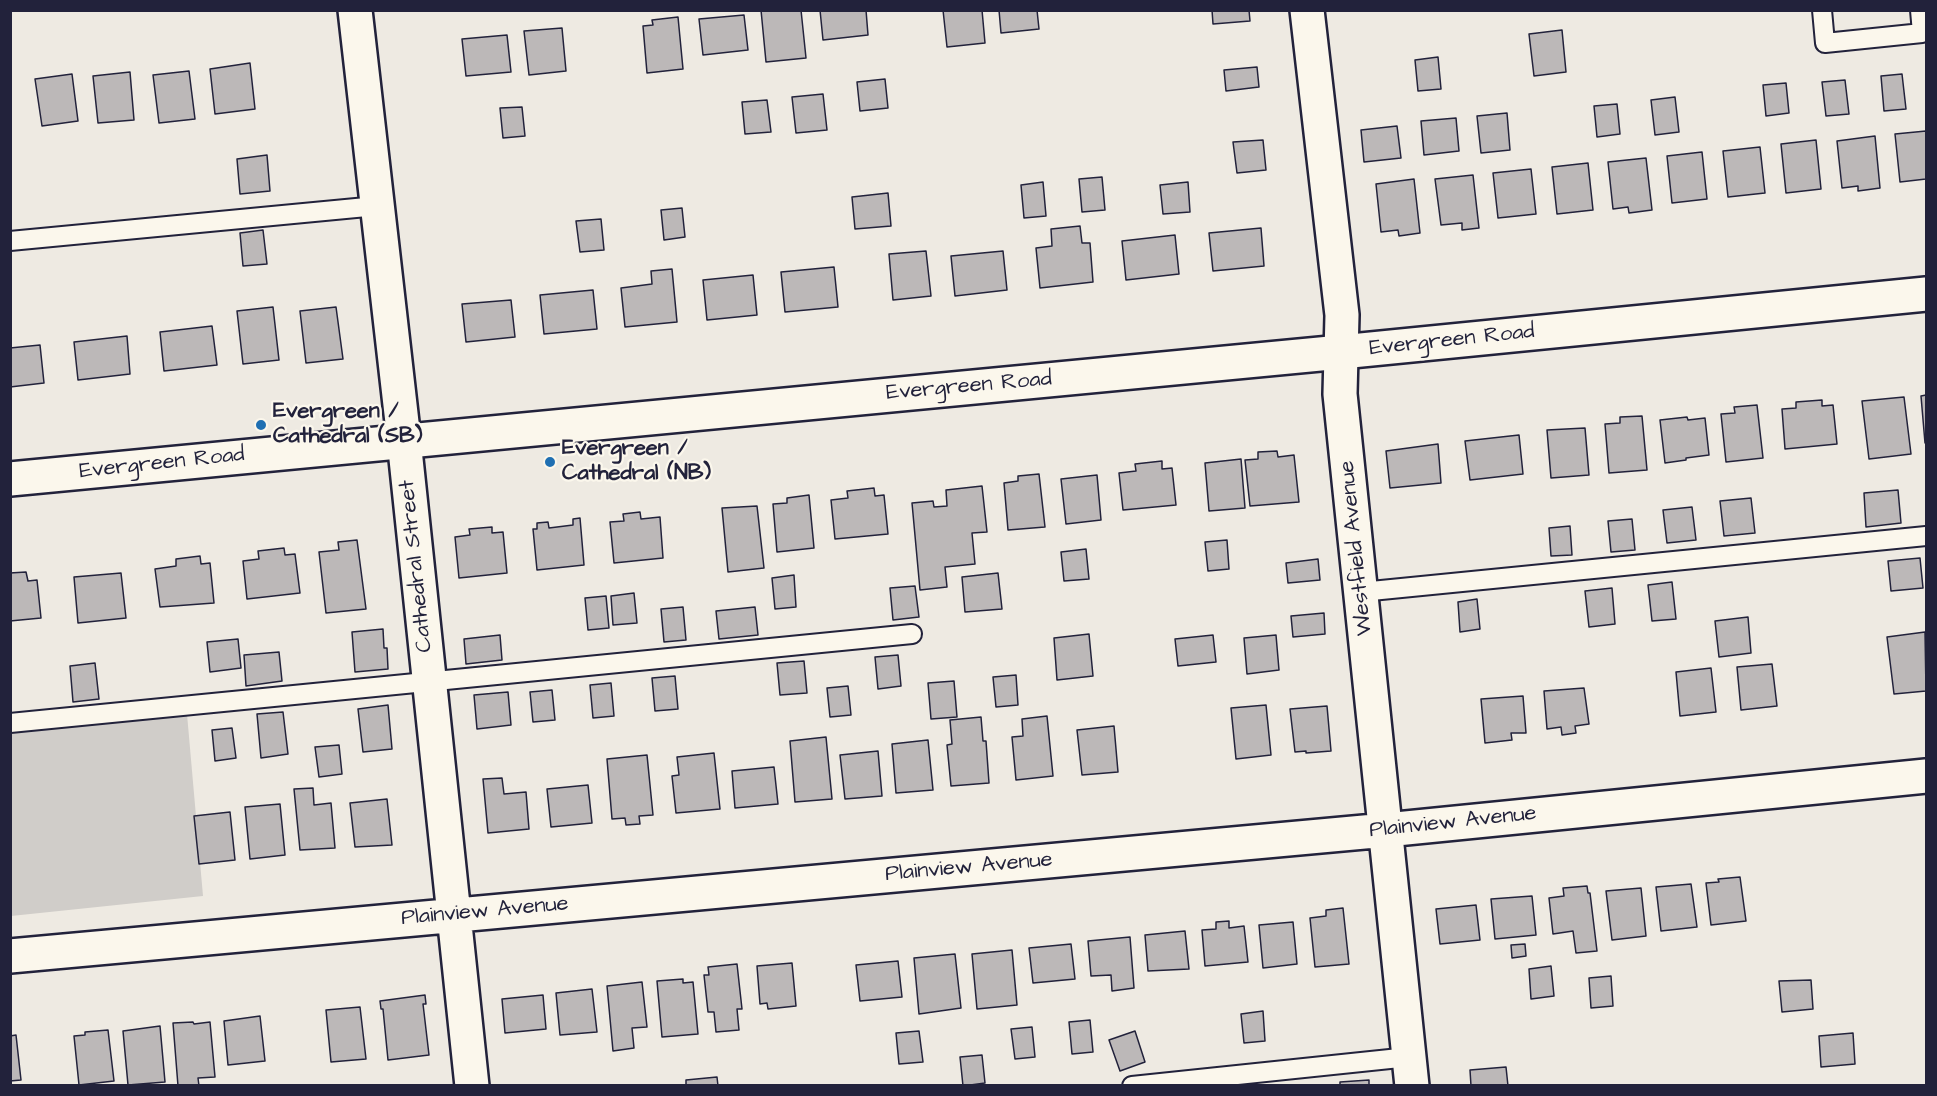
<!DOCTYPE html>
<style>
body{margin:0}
#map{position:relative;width:1937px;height:1096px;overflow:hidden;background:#eeeae2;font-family:"Architects Daughter",sans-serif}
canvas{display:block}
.frame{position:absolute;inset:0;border:12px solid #22223b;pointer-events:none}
</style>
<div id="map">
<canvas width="1937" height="1096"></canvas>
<div class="frame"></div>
</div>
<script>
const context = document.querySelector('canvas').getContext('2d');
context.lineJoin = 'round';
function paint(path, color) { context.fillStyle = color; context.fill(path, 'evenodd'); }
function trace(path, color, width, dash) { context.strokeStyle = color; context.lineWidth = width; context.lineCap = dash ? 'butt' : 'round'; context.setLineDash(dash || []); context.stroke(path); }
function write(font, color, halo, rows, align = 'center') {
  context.font = font + ' "Architects Daughter",sans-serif'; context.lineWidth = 4.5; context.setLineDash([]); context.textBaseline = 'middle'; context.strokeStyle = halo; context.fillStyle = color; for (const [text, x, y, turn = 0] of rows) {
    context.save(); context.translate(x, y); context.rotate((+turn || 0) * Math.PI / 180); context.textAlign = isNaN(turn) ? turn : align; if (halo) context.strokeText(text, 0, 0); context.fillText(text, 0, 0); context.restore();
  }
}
paint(new Path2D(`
 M187 714 203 896 11 916 10 733Z`), '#d0cdc9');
const building = new Path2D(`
 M761 10H801L806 58 766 62Z
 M820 10H866L868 35 823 40Z
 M943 10H982L985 43 947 47Z
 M999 10H1037L1039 29 1001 33Z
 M1212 10H1249L1250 21 1213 24Z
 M744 15 748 50 703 55 699 19Z
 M678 17 683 69 647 73 643 26 653 25 652 20Z
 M562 28 566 71 529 75 524 31Z
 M1562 30 1566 72 1534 76 1529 34Z
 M507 35 511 72 466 76 462 39Z
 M1438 57 1441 89 1418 91 1415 60Z
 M250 63 255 109 215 114 210 69Z
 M1257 67 1259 87 1226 91 1224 70Z
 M189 71 195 119 159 123 153 75Z
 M130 72 134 120 98 123 93 76Z
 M72 74 78 121 42 126 35 79Z
 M1902 74 1906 109 1884 111 1881 76Z
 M885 79 888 108 860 111 857 82Z
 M1845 80 1849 114 1826 116 1822 82Z
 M1786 83 1789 113 1766 116 1763 85Z
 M823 94 827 130 796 133 792 97Z
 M1675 97 1679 132 1655 135 1651 100Z
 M767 100 771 132 745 134 742 102Z
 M1617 104 1620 134 1597 137 1594 106Z
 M522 107 525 136 503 138 500 108Z
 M1507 113 1510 150 1481 153 1477 116Z
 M1456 118 1459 151 1424 155 1421 121Z
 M1397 126 1401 158 1364 162 1361 130Z
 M1926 131V179L1900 182 1895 134Z
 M1875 136 1880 188 1858 191V186L1842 188 1837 141Z
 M1263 140 1266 170 1237 173 1233 142Z
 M1816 140 1821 189 1786 193 1781 144Z
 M1760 147 1765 193 1728 197 1723 151Z
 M1702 152 1707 199 1672 203 1667 156Z
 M267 155 270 191 240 194 237 159Z
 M1646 158 1652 210 1629 213 1628 207 1613 209 1608 162Z
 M1588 163 1593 210 1557 214 1552 167Z
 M1531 169 1536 214 1498 218 1493 173Z
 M1473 175 1479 228 1462 230V223L1441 225 1435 179Z
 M1102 177 1105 210 1082 212 1079 179Z
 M1414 179 1420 233 1399 236 1398 230 1381 232 1376 184Z
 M1043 182 1046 216 1024 218 1021 185Z
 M1188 182 1190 212 1163 214 1160 185Z
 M888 193 891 226 855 229 852 197Z
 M682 208 685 237 664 240 661 210Z
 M601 219 604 250 580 252 576 221Z
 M1080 226 1082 243H1090L1093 282 1040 288 1036 248 1052 246 1051 229Z
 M1261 228 1264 266 1213 271 1209 233Z
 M263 230 267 264 243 266 240 233Z
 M1175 235 1179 274 1126 280 1122 241Z
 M926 251 931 296 893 300 889 254Z
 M1003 251 1007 290 955 296 951 256Z
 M834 267 838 307 785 312 781 272Z
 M672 269 677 322 625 327 621 288 652 284 651 271Z
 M753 275 757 315 707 320 703 280Z
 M593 290 597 329 544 334 540 295Z
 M511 300 515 337 466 342 462 304Z
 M273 307 279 360 243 364 237 311Z
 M336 307 343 359 306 363 300 311Z
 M212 326 217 365 164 371 160 332Z
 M127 336 130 374 78 380 74 342Z
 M40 345 44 383 10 387V348Z
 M1926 395V443H1925L1921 396Z
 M1904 397 1911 454 1869 459 1862 401Z
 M1822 400V406L1833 405 1837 444 1785 449 1782 409 1796 408V402Z
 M1757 405 1763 458 1726 462 1721 414 1735 413 1734 407Z
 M1642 416 1647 470 1609 473 1605 424 1620 423V417Z
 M1687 417 1688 420 1705 418 1709 455 1686 458V460L1665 463 1660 420Z
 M1585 428 1589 475 1551 478 1547 430Z
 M1519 435 1523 474 1470 480 1465 441Z
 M1438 444 1441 483 1390 488 1386 451Z
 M1277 451 1278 457 1294 455 1299 502 1250 506 1245 460 1258 459V452Z
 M1241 459 1245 508 1209 511 1205 463Z
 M1162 461V469L1172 468 1176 505 1123 510 1119 473 1136 471 1135 464Z
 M1039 474 1045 527 1008 530 1004 483 1018 481V476Z
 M1097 475 1101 520 1066 524 1061 479Z
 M982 486 987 532 972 533 975 564 945 567 947 587 920 590 912 503 933 501 934 507 947 506 946 490Z
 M874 488 875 496 884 495 888 534 835 539 831 500 848 498 847 491Z
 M1898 490 1901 523 1866 527 1864 493Z
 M809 495 814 548 777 552 773 504 787 503V498Z
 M1751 498 1755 533 1724 536 1720 501Z
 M757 506 764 568 728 572 722 508Z
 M1692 507 1696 540 1667 543 1663 510Z
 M640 512 641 519 660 517 663 558 614 563 610 522 624 521 623 514Z
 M580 518 584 565 537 570 533 529H537V523L548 522 549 528 573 525V519Z
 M1632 519 1635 550 1611 552 1608 521Z
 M1570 526 1572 555 1551 556 1549 528Z
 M492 527V533L503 532 507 573 459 578 455 537 470 535 469 529Z
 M357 540 366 609 326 613 319 552 339 550 338 542Z
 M1227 540 1229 569 1208 571 1205 542Z
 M284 548 285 555 295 554 300 593 247 599 243 561 259 559 258 551Z
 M1086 549 1089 579 1064 581 1061 552Z
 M200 556 201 564 210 563 214 603 160 607 155 569 176 566V559Z
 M1920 558 1923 588 1891 591 1888 561Z
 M1318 559 1320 580 1288 583 1286 563Z
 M26 572 28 581 37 580 41 618 10 621V573Z
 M121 573 126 618 78 623 74 577Z
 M998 573 1002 609 965 612 962 577Z
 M794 575 796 607 775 609 772 578Z
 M1672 582 1676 619 1652 621 1648 585Z
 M915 586 919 617 893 620 890 588Z
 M1612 588 1615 624 1589 627 1585 591Z
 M634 593 637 623 613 625 611 596Z
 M606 596 609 628 588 630 585 598Z
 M1477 599 1480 629 1460 632 1458 602Z
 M683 607 686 640 664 642 661 609Z
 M755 607 758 635 719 639 716 611Z
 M1324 613 1325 634 1293 637 1291 616Z
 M1748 617 1751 653 1719 657 1715 621Z
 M383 629 384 648H387L388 669 355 672 352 632Z
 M1925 632 1926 691 1894 694 1887 637Z
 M1089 634 1093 676 1057 680 1054 638Z
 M500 635 502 660 466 664 464 639Z
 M1213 635 1216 662 1178 666 1175 639Z
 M1276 635 1279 670 1247 674 1244 638Z
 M238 639 241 668 210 672 207 642Z
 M279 652 282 681 246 686 244 655Z
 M898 655 901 686 878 689 875 657Z
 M804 661 807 693 780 695 777 663Z
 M95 663 99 699 73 702 70 666Z
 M1772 664 1777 706 1741 710 1737 667Z
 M1711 668 1716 712 1680 716 1676 672Z
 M1016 675 1018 705 996 707 993 677Z
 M675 676 678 709 655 711 652 678Z
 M954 681 957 717 931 719 928 683Z
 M611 683 614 716 593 718 590 685Z
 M848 686 851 715 830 717 827 688Z
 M1584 688 1589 724 1575 726 1576 733 1562 735 1561 727 1547 729 1544 691Z
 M552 690 555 720 533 722 530 692Z
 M508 692 511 725 477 729 474 695Z
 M1523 696 1526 733H1511L1512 740 1485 743 1481 699Z
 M388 705 392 749 363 752 358 709Z
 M1266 705 1271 755 1236 759 1231 708Z
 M1327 706 1331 751 1306 753V751L1295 752 1290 709Z
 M283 712 288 754 261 758 257 714Z
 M1047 716 1053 776 1016 780 1012 737 1023 736 1022 719Z
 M981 717 983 741H986L989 783 951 786 947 745 952 744 950 720Z
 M1114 726 1118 772 1082 775 1077 730Z
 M232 728 236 758 215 761 212 730Z
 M826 737 832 799 795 802 790 741Z
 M928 740 933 790 896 793 892 744Z
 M339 745 342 774 319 777 315 747Z
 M878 751 882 796 845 799 840 755Z
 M714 753 720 809 676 813 672 776 679 775 677 757Z
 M647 755 653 815 639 816 640 824 626 825 625 818 612 819 607 759Z
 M774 767 778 804 735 808 732 771Z
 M502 778 504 794 526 792 529 829 488 833 483 779Z
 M588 785 592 823 551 827 547 789Z
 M313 788 314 805 331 803 335 848 300 850 294 789Z
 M387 799 392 845 355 847 350 803Z
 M280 804 285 855 250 859 245 807Z
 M230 812 235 860 199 864 194 816Z
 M1740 877 1746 921 1711 925 1706 883 1719 882 1718 879Z
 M1691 884 1697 927 1661 931 1656 887Z
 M1587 886 1588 893H1590L1597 951 1576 953 1573 931 1553 934 1549 898 1564 896 1563 888Z
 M1641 888 1646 936 1612 940 1606 891Z
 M1532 896 1536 935 1495 939 1491 899Z
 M1476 905 1480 940 1440 944 1436 909Z
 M1343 908 1349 964 1315 967 1310 918 1326 916V910Z
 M1229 921V928L1244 926 1248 962 1205 966 1202 930 1216 929V922Z
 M1293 922 1297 964 1263 968 1259 925Z
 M1185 931 1189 969 1148 971 1145 935Z
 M1130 937 1134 988 1112 991 1111 975 1091 976 1088 941Z
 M1071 944 1075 979 1033 983 1029 948Z
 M1525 944 1526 956 1512 958 1511 945Z
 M1012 950 1017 1005 977 1009 972 954Z
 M955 954 961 1008 919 1014 914 958Z
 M898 961 902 997 860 1001 856 965Z
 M792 963 796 1006 768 1009 767 1003 760 1004 757 966Z
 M737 964 742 1009H737L739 1030 716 1032 714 1012H708L704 975H709L708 967Z
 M1551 966 1554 996 1531 999 1529 969Z
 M1611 976 1613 1006 1591 1008 1589 978Z
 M683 979V983L693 982 698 1034 662 1037 657 981Z
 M1811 980 1813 1009 1782 1012 1779 981Z
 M642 982 647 1027 632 1028 634 1048 613 1051 607 986Z
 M592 989 597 1032 560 1035 556 993Z
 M425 995 426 1004H423L429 1055 388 1060 383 1009H381L380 1001Z
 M543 995 546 1029 505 1033 502 999Z
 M360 1007 366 1059 331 1062 326 1010Z
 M1263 1011 1265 1041 1244 1043 1241 1014Z
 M260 1016 265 1061 228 1065 224 1021Z
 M1090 1020 1093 1052 1072 1054 1069 1022Z
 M193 1022 194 1024 210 1022 215 1077 198 1078 199 1086H178L173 1023Z
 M160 1026 165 1082 128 1085 123 1031Z
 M1032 1027 1035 1057 1015 1059 1011 1029Z
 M108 1030 114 1081 79 1085 74 1036 85 1035V1032Z
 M919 1031 923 1062 899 1064 896 1033Z
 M1135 1031 1145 1062 1120 1071 1109 1040Z
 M1853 1033 1855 1064 1821 1067 1819 1036Z
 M16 1035 21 1080 10 1081V1036Z
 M982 1055 985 1083 963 1086 960 1057Z
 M1506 1067 1508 1086H1471L1470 1070Z
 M717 1077 718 1086H686V1080Z
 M1369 1080V1086H1340V1082Z`);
paint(building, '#bcb8b8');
trace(building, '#22223b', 1.5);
const lane = new Path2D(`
 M1822 10 1825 43 1922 33 1920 10
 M10 241 377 206
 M1361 592 1926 536
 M10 723 912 634
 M1132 1086 1409 1057`);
const street = new Path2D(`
 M355 10 404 440 472 1086
 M1307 10 1342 315 1340 394 1412 1086
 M10 956 1386 830 1926 776`);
const secondary = new Path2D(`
 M10 479 1341 352 1926 294`);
trace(lane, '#22223b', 22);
trace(street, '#22223b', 38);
trace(secondary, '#22223b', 38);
trace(lane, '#fbf7ec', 18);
trace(street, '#fbf7ec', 33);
trace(secondary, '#fbf7ec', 33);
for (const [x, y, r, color] of [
 [261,425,6,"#1f6fb2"],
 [550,462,6,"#1f6fb2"]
]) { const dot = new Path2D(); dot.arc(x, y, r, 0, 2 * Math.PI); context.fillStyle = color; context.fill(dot); trace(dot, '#fbf7ec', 2); }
write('22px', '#22223b', '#fbf7ec', [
 ["Evergreen Road",1452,341,-6],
 ["Evergreen Road",969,387,-5],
 ["Evergreen Road",162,464,-6],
 ["Westfield Avenue",1357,548,-96],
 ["Cathedral Street",417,566,-96],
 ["Plainview Avenue",1453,823,-6],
 ["Plainview Avenue",969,868,-5],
 ["Plainview Avenue",485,912,-5]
]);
write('bold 22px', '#22223b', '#fbf7ec', [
 ["Evergreen /",273,412],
 ["Cathedral (SB)",273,437],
 ["Evergreen /",562,449],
 ["Cathedral (NB)",562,474]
], 'left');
</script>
